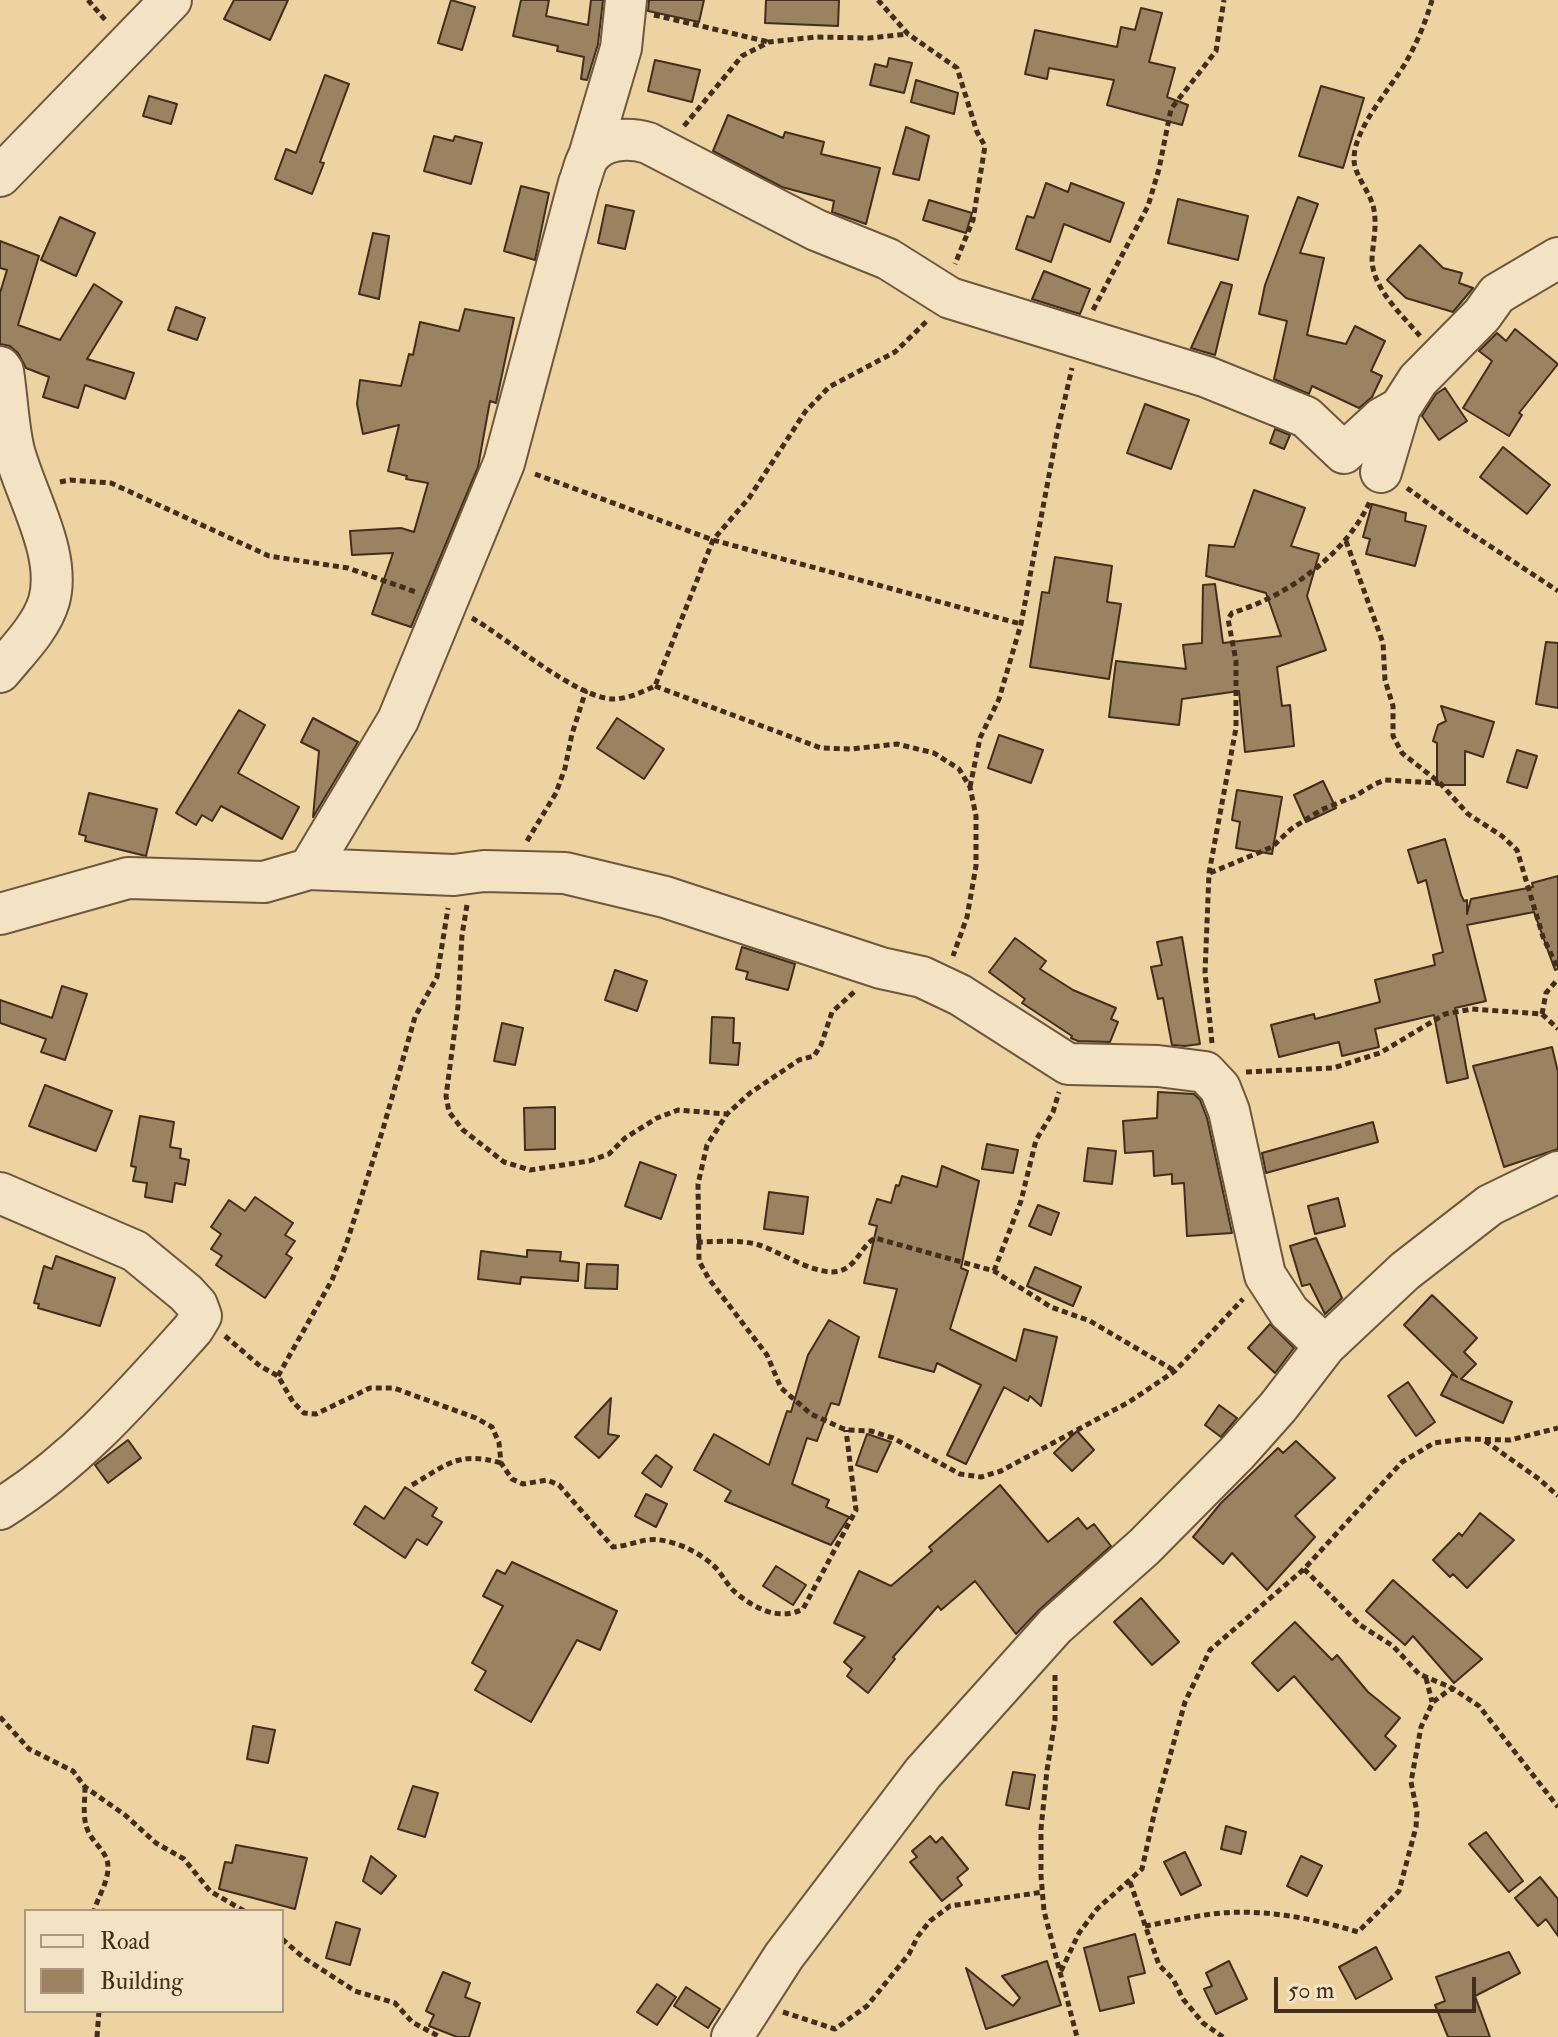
<!DOCTYPE html>
<style>
body{margin:0}
#map{position:relative;width:1558px;height:2037px;overflow:hidden;background:#edd2a2;font-family:"IM FELL Double Pica",serif}
canvas{display:block}
.legend{position:absolute;left:24px;top:1909px;width:260px;height:104px;box-sizing:border-box;background:#f3e2c3;border:2px solid #ac9a80;margin:0;padding:10px 14px;list-style:none;font-size:24px;color:#422e1c}
.legend li{display:flex;align-items:center;gap:16px;height:40px}
.legend b{width:40px;border:2px solid #ac9a80}
.scale{position:absolute;left:1274px;top:1977px;width:202px;height:36px;box-sizing:border-box;border:4px solid #422e1c;border-top:0;padding-left:10px;font-size:24px;line-height:28px;white-space:nowrap;color:#422e1c;-webkit-text-stroke:6px #f3e2c3;paint-order:stroke}
</style>
<div id="map">
<canvas width="1558" height="2037"></canvas>
<ul class="legend">
<li><b style="height:10px;background:#f3e2c3"></b>Road</li>
<li><b style="height:22px;background:#9b8362"></b>Building</li>
</ul>
<div class="scale">50 m</div>
</div>
<script>
const context = document.querySelector('canvas').getContext('2d');
context.lineJoin = 'round';
function paint(path, color) { context.fillStyle = color; context.fill(path, 'evenodd'); }
function trace(path, color, width, dash) { context.strokeStyle = color; context.lineWidth = width; context.lineCap = dash ? 'butt' : 'round'; context.setLineDash(dash || []); context.stroke(path); }
const building = new Path2D(`
 M234 0H288L270 40 224 19Z
 M451 0 475 7 462 50 438 43Z
 M521 0H549L546 16 588 25 591 0H603L598 44 587 80 581 79 584 57 557 51 558 46 513 36Z
 M649 0H704L699 22 648 11Z
 M766 0H839L838 26 765 23Z
 M1141 8 1162 13 1149 62 1175 68 1167 97 1188 105 1182 125 1107 105 1114 80 1049 68 1047 79 1025 74 1035 30 1117 47 1121 27 1135 30Z
 M889 58 912 63 904 93 870 85 875 64 887 67Z
 M655 60 700 70 692 102 648 91Z
 M325 75 349 84 320 162 324 163 312 194 275 179 286 149 296 153Z
 M916 80 958 93 954 114 911 102Z
 M1321 86 1364 98 1343 168 1299 156Z
 M149 96 177 104 171 124 143 116Z
 M728 115 783 138 785 132 824 142 821 154 880 168 866 224 832 212 834 201 782 187 713 151Z
 M906 127 929 136 919 180 893 174Z
 M434 136 453 141 455 136 482 143 471 184 424 171Z
 M1046 183 1068 192 1071 183 1124 203 1110 242 1064 224 1051 262 1016 249 1027 216 1034 218Z
 M521 186 549 193 535 260 504 251Z
 M1298 197 1318 204 1300 253 1324 258 1307 335 1346 344 1355 326 1385 341 1371 371 1382 376 1372 397 1359 408 1312 386 1309 394 1274 379 1287 321 1259 314 1265 285Z
 M1178 199 1248 216 1238 260 1168 243Z
 M929 200 972 213 966 233 923 220Z
 M606 205 634 211 625 249 598 243Z
 M60 217 95 233 76 276 41 260Z
 M373 233 389 236 379 299 359 294Z
 M0 241 39 256 18 325 60 340 94 284 122 302 87 359 134 373 125 399 85 385 78 408 43 397 49 377 26 368 18 353 10 346 0 344V293L7 270 0 268Z
 M1420 245 1443 268 1462 273 1459 283 1473 288 1453 312 1406 298 1387 280Z
 M1044 271 1090 289 1080 314 1032 299Z
 M1221 282 1232 285 1215 355 1191 348Z
 M176 307 205 318 197 340 168 330Z
 M465 309 514 318 496 403 490 401 478 467 411 627 372 614 393 553 352 555 350 531 401 528 414 532 428 483 406 479 407 476 388 471 399 425 363 434 357 404 360 380 401 386 409 354 413 355 420 322 459 331Z
 M1515 329 1558 364 1519 413 1522 415 1509 436 1463 408 1492 361 1479 351 1497 333 1506 341Z
 M1445 388 1467 421 1439 440 1422 416 1436 394Z
 M1145 404 1189 420 1171 469 1127 453Z
 M1275 429 1290 435 1284 449 1270 443Z
 M1503 447 1550 485 1527 514 1480 477Z
 M1254 490 1305 508 1291 546 1319 554 1307 596 1326 650 1277 667 1282 706 1290 705 1294 746 1245 752 1239 691 1182 699 1179 725 1109 717 1116 661 1186 669 1183 645 1202 643 1203 585 1215 584 1223 643 1281 636 1266 593 1206 576 1209 545 1234 547Z
 M1372 504 1406 513 1405 521 1426 526 1415 566 1366 554 1370 539 1363 537Z
 M1055 557 1112 566 1107 602 1121 604 1109 679 1030 667 1042 592 1049 593Z
 M1546 642 1558 643V708L1536 704Z
 M1441 706 1494 722 1483 757 1465 751V785H1437V743L1433 741 1438 725 1446 721Z
 M239 710 265 725 238 773 299 807 282 839 221 806 212 821 202 815 196 825 176 813Z
 M313 718 358 742 313 817 319 751 301 742Z
 M617 718 664 749 644 779 597 748Z
 M999 735 1043 750 1031 783 988 768Z
 M1517 750 1537 756 1527 788 1507 782Z
 M1323 781 1336 808 1306 822 1294 795Z
 M1237 790 1282 797 1272 854 1236 848 1240 822 1232 820Z
 M89 793 157 809 146 856 85 841 86 836 79 834Z
 M1445 839 1461 895 1464 901 1467 900V914L1471 899 1533 887 1532 883 1558 876V969L1555 970 1534 912 1467 925 1486 1001 1455 1008 1468 1078 1447 1083 1434 1015 1375 1029 1379 1047 1342 1056 1339 1042 1279 1057 1271 1025 1314 1014 1315 1019 1380 1002 1375 980 1435 965 1433 955 1443 952 1426 880 1418 883 1408 850Z
 M1182 937 1200 1044 1185 1046 1172 1045 1163 998 1158 999 1151 967 1162 965 1157 942Z
 M1015 938 1046 961 1040 969 1073 990 1116 1008 1111 1019 1118 1022 1110 1042 1078 1041 1071 1038 1072 1036 1022 1003 1025 999 989 972Z
 M742 947 795 964 788 990 746 979 748 972 736 969Z
 M615 970 647 981 637 1011 605 1000Z
 M62 986 87 994 65 1060 41 1052 46 1039 0 1023V1000L52 1018Z
 M712 1017 734 1018 733 1043H740L738 1065 710 1063Z
 M502 1023 523 1028 515 1065 494 1061Z
 M1552 1047 1558 1072V1149L1504 1167 1473 1066Z
 M45 1085 112 1111 96 1151 29 1126Z
 M1158 1092 1194 1094 1200 1100 1207 1118 1232 1233 1187 1236 1184 1183 1172 1184V1174L1154 1176 1153 1151 1125 1153 1123 1121 1157 1118Z
 M555 1107V1149L525 1150 524 1108Z
 M140 1116 174 1122 170 1147 181 1149 180 1158 189 1160 185 1185 175 1183 172 1202 145 1197 147 1183 133 1181 136 1167 131 1166Z
 M1373 1122 1378 1142 1266 1173 1262 1153Z
 M987 1144 1018 1150 1013 1173 982 1169Z
 M1088 1148 1116 1151 1112 1184 1084 1181Z
 M640 1162 676 1175 661 1219 625 1206Z
 M942 1166 979 1181 961 1268 968 1271 950 1329 1016 1361 1024 1329 1057 1337 1041 1406 1030 1396 1028 1401 1004 1387 966 1464 947 1455 981 1385 937 1363 934 1372 879 1357 897 1289 864 1283 877 1226 869 1224 877 1199 891 1203 896 1185 899 1186 902 1176 937 1187Z
 M769 1192 808 1197 803 1234 764 1229Z
 M255 1197 293 1223 285 1235 295 1241 286 1254 292 1258 265 1298 216 1265 222 1256 211 1249 221 1234 211 1227 229 1200 245 1211Z
 M1338 1198 1345 1226 1315 1234 1308 1206Z
 M1038 1205 1059 1213 1051 1235 1029 1226Z
 M1316 1238 1342 1298 1325 1314 1310 1284 1302 1286 1290 1246Z
 M527 1250 561 1252 560 1261 579 1263 578 1281 521 1277 520 1284 478 1279 481 1251 527 1257Z
 M56 1256 115 1278 100 1326 38 1308 39 1304 34 1303 44 1266 52 1269Z
 M587 1264 618 1265 617 1289 585 1288Z
 M1035 1267 1081 1287 1073 1306 1027 1286Z
 M1432 1295 1477 1338 1464 1352 1476 1364 1461 1379 1512 1402 1503 1423 1441 1395 1452 1374 1457 1377 1404 1325Z
 M829 1320 859 1337 839 1405 831 1403 817 1441 807 1438 792 1484 829 1500 826 1507 849 1517 831 1545 725 1501 731 1491 694 1470 714 1434 769 1465 787 1411 791 1412 808 1355Z
 M1270 1324 1294 1348 1275 1373 1248 1348Z
 M1408 1382 1435 1422 1416 1436 1388 1396Z
 M611 1398 608 1434 619 1436 599 1458 575 1437Z
 M1219 1405 1237 1418 1221 1437 1205 1425Z
 M1077 1431 1094 1450 1072 1471 1054 1453Z
 M867 1434 891 1442 877 1472 856 1465Z
 M128 1440 141 1458 108 1483 95 1465Z
 M1296 1441 1335 1478 1295 1516 1315 1537 1267 1590 1232 1553 1223 1564 1193 1537 1221 1503 1278 1448 1283 1453Z
 M656 1455 672 1467 661 1487 642 1473Z
 M1000 1485 1048 1542 1078 1518 1087 1529 1094 1524 1111 1546 1040 1609 1016 1634 975 1581 941 1610 938 1606 893 1657 895 1659 868 1693 847 1676 852 1669 844 1662 865 1637 834 1623 859 1571 891 1586 932 1551 929 1547Z
 M405 1487 437 1508 432 1516 442 1522 427 1545 417 1539 405 1558 354 1524 365 1506 384 1519Z
 M646 1494 667 1504 656 1527 635 1516Z
 M1480 1513 1514 1540 1467 1588 1453 1574 1450 1577 1433 1560 1459 1533 1462 1536Z
 M512 1562 617 1611 600 1650 577 1640 531 1722 475 1690 486 1671 472 1663 503 1606 483 1596 497 1570 505 1574Z
 M776 1566 806 1585 793 1605 763 1586Z
 M1393 1580 1482 1659 1454 1683 1413 1636 1405 1645 1366 1611Z
 M1141 1598 1179 1642 1152 1665 1114 1622Z
 M1295 1622 1332 1660 1337 1655 1368 1692 1400 1718 1385 1736 1396 1746 1375 1770 1294 1676 1278 1691 1252 1663Z
 M253 1726 275 1730 268 1763 247 1759Z
 M1013 1772 1035 1775 1029 1809 1006 1805Z
 M413 1786 438 1793 425 1837 398 1829Z
 M1226 1826 1246 1832 1241 1854 1221 1849Z
 M1486 1832 1523 1881 1509 1892 1469 1844Z
 M930 1836 936 1843 942 1837 968 1869 957 1878 962 1885 942 1901 910 1862 917 1857 912 1851Z
 M236 1845 307 1858 295 1909 219 1889 225 1862 232 1863Z
 M1185 1852 1201 1885 1181 1895 1164 1862Z
 M371 1856 396 1876 381 1894 363 1881Z
 M1301 1856 1322 1866 1307 1896 1287 1886Z
 M1540 1877 1558 1899V1936L1546 1919 1538 1926 1515 1898Z
 M336 1922 360 1929 350 1965 326 1958Z
 M1135 1934 1145 1973 1128 1977 1134 2003 1100 2011 1084 1948Z
 M1376 1947 1392 1979 1356 1999 1339 1967Z
 M1509 1952 1520 1973 1475 1996 1490 2037H1448L1435 2005 1445 2001 1436 1977Z
 M1047 1961 1061 2005 986 2029 966 1968 1013 2006 1020 1998 1002 1976Z
 M1229 1961 1247 1999 1216 2014 1204 1989 1212 1986 1206 1973Z
 M443 1972 470 1983 465 1997 480 2003 469 2037H457L429 2026 434 2015 426 2011Z
 M657 1984 676 1997 657 2025 637 2012Z
 M686 1987 720 2009 708 2028 674 2006Z`);
paint(building, '#9b8362');
trace(building, '#422e1c', 2);
const minor = new Path2D(`
 M589 156 621 48 626 0
 M0 176 171 0
 M0 367 3 371C7 397 8 426 14 451 26 496 62 554 49 601 41 628 17 651 0 672
 M1381 472 1400 408
 M309 869 398 720 504 463 579 183C582 176 584 165 588 158 601 138 628 137 648 143L816 230 888 259 950 298 1207 377 1306 417 1344 453 1382 418 1400 408 1418 380 1482 315 1497 294 1558 258
 M0 914 128 878 264 882 309 869 454 875 484 871 565 873 665 897 881 968 922 977 960 995 1068 1064 1158 1066 1205 1072 1220 1088 1229 1111 1265 1275 1289 1312 1325 1346
 M0 1193 135 1251 186 1293 197 1305 201 1316 193 1329C134 1395 76 1462 0 1509
 M732 2037 784 1956 923 1773 1055 1626 1144 1547 1237 1453 1278 1407 1325 1346 1405 1271 1490 1205 1558 1172`);
trace(minor, '#6d573e', 44);
trace(new Path2D(`
 M88 0 107 22
 M878 0 908 34 957 68 977 132 985 146 973 220 955 264
 M654 15 769 42
 M684 126 742 56 769 42 816 37 869 38 908 34
 M1093 310 1148 206 1159 169 1171 109 1216 51 1224 0
 M1420 336C1402 315 1372 288 1372 259 1373 242 1377 226 1374 210 1371 192 1354 176 1354 159 1354 128 1391 88 1406 62 1417 43 1426 21 1432 0
 M535 474 713 540 1021 624
 M60 482 70 480 111 483 269 556 348 568 416 592
 M1407 488 1464 529 1558 591
 M1346 541 1383 643 1385 680 1393 706V736L1402 753 1440 783 1468 814 1502 836 1517 850 1543 937 1558 969
 M472 618C507 638 576 698 613 699 628 699 642 692 655 686L713 540 749 498 805 412 829 387 895 352 928 320
 M655 686 821 748 851 749 897 744 934 753 959 769 970 787 976 816V866L967 917 953 956
 M970 787 980 738 999 699 1021 624 1057 433 1072 368
 M527 841 556 793 565 768 572 734 586 690
 M1210 873 1272 847 1291 829 1321 810 1355 796 1375 784 1385 780 1439 783
 M467 905 462 935 458 1006 446 1096 449 1112 463 1130 504 1162 530 1170 589 1161 609 1154 625 1138 657 1118 678 1110 727 1114
 M854 992 832 1012 821 1045 814 1056 799 1060 750 1093 727 1114 707 1145 698 1184 699 1261 709 1279 767 1355 781 1388 811 1414 846 1430 871 1431 893 1438 960 1474 981 1477 1001 1471 1129 1402 1175 1371 1243 1299
 M1542 1014 1546 993 1558 979
 M1212 1043 1205 973 1209 873 1236 728V661L1228 619 1232 613C1287 596 1346 555 1370 501
 M1246 1072 1333 1068 1380 1053 1445 1014 1472 1009 1542 1014 1558 1029
 M697 1242C717 1242 740 1239 759 1245 781 1252 817 1277 840 1271 858 1265 861 1246 875 1238L994 1271 1051 1307 1090 1321 1175 1371
 M994 1271 1021 1201 1036 1140 1053 1112 1059 1092
 M225 1336 260 1366 278 1376 293 1402 304 1413 316 1414 370 1388H394L476 1418 492 1427 499 1443 501 1463 512 1479 523 1484 547 1480 559 1485 613 1547C637 1545 646 1534 673 1543 688 1547 705 1557 716 1568 723 1576 728 1586 735 1592 755 1609 779 1621 803 1609L856 1510 846 1430
 M278 1376 332 1280 346 1245 383 1129 415 1017 437 977 448 908
 M1485 1441 1539 1479 1558 1496
 M412 1485C448 1464 458 1451 501 1463
 M1304 1569 1360 1625 1393 1646 1419 1674 1452 1688 1479 1706 1558 1807
 M1055 1675V1720L1047 1770 1041 1829V1876L1044 1911 1077 2037
 M1426 1678 1432 1702
 M0 1717 29 1749 73 1771 85 1787 125 1815 156 1843 184 1859 210 1891 244 1911
 M85 1787C85 1801 82 1818 88 1831 94 1845 109 1852 108 1869 107 1884 98 1897 94 1911
 M1130 1882 1159 1965 1173 1979 1183 1999 1203 2023 1223 2037
 M1145 1926C1167 1922 1190 1917 1212 1914 1261 1908 1312 1918 1358 1932L1399 1891 1416 1827 1417 1812 1411 1782 1421 1727 1433 1702 1452 1688
 M282 1939 304 1958 355 1991 395 2003 412 2022 440 2037
 M1061 1971 1079 1933 1097 1909 1142 1869 1155 1810 1185 1702 1210 1650 1304 1569 1402 1462 1434 1443 1465 1439 1510 1440 1558 1428
 M783 2012 835 2029 867 2006 909 1954 918 1936 930 1921 950 1906 1043 1892
 M97 2037 99 2011`), '#422e1c', 5, [6, 4]);
trace(minor, '#f3e2c3', 40);
</script>
